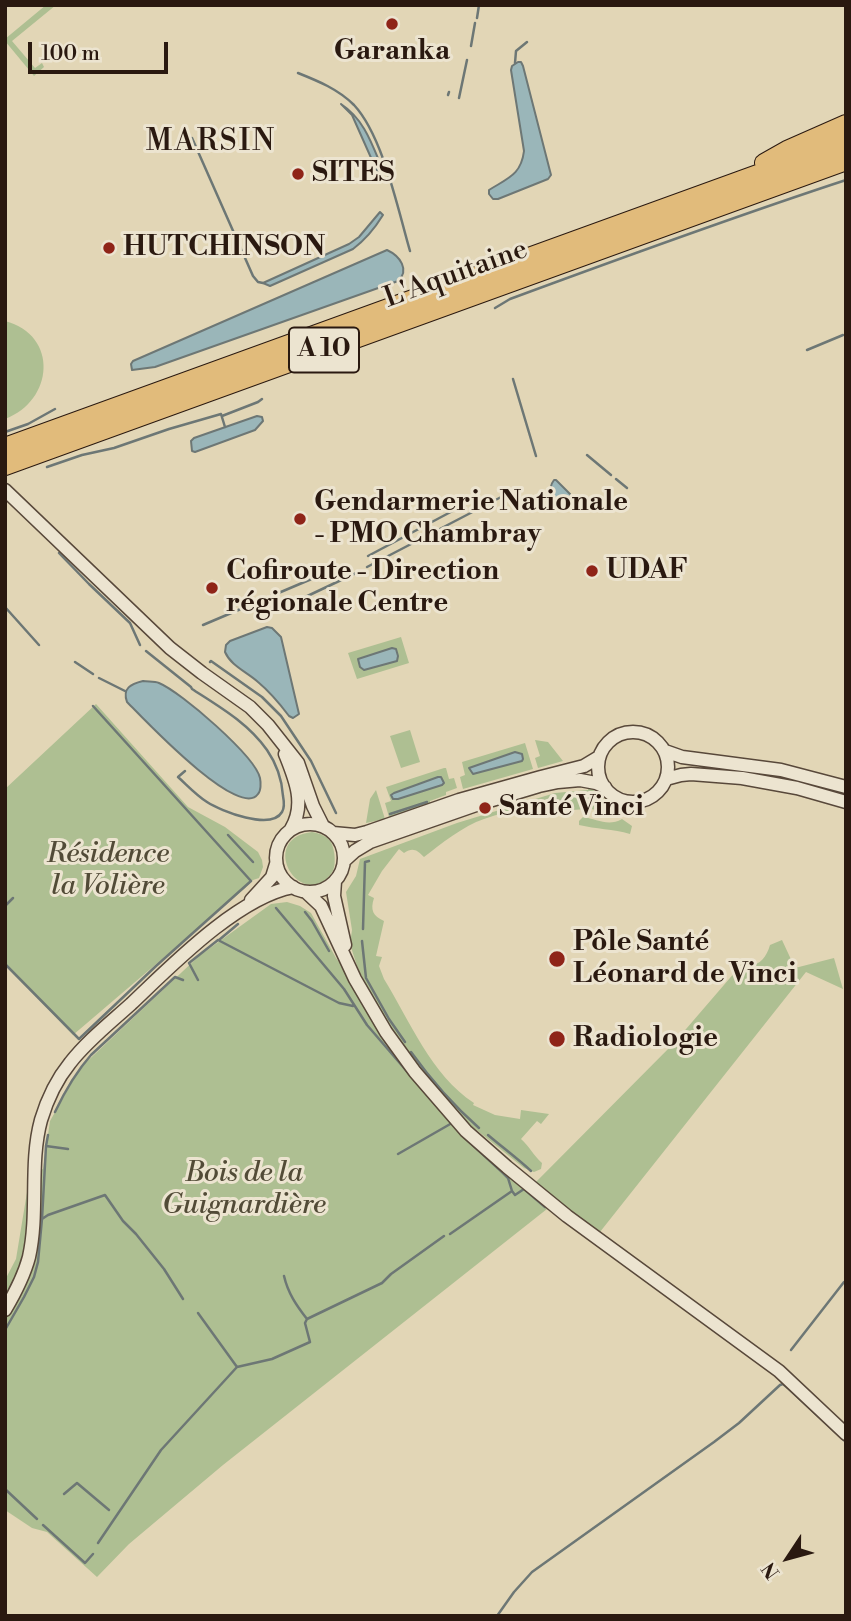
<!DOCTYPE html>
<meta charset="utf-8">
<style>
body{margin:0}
#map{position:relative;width:851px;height:1621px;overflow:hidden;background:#e2d6b6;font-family:"Libre Bodoni",serif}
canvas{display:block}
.frame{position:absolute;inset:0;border:7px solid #2a1910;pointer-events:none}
.north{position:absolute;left:753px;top:1523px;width:70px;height:70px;-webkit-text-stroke:5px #ece4d0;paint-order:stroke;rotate:234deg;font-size:19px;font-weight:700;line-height:28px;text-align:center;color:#2a1910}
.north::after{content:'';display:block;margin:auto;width:24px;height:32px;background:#2a1910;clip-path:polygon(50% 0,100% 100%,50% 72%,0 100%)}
.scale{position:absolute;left:28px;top:42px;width:140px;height:32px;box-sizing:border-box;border:4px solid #2a1910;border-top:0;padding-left:9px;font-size:21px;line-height:24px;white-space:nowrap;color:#2a1910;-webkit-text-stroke:5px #ece4d0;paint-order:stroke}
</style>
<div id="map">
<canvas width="851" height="1621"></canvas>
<div class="frame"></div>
<div class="north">N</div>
<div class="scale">100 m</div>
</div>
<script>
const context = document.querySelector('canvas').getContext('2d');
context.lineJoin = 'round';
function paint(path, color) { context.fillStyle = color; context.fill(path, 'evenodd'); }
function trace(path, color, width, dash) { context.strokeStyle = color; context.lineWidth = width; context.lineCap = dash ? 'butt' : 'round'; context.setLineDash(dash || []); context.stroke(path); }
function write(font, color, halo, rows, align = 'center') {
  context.font = font + ' "Libre Bodoni",serif'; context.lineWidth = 6; context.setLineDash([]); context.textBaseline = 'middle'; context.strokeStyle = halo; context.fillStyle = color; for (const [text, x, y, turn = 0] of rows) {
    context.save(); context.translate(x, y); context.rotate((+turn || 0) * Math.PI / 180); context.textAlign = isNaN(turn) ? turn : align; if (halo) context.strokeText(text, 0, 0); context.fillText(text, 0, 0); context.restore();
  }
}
paint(new Path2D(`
 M46 5H56L12 41 35 68 42 63 44 67 34 76 5 41V39Z
 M5 321C59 335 54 401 5 419Z
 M401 637 409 663 357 679 348 653Z
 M96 704 188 807 225 827 258 852 262 860 263 867 259 878 253 880 244 889 73 1035 5 964V789Z
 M410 730 420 762 401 768 390 736Z
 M535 740 548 742 563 761 538 768 535 758 540 756Z
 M525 743 533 769 463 789 460 777 465 775 462 762Z
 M444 768H446L449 779 454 778 457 788 446 792V795L430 801V803L389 817 385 803 391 801 386 787Z
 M588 787C600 792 607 805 620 808L615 812 590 809 571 810 570 803C541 805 512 809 484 819 463 826 441 844 424 857 417 850 413 847 404 853L399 849 382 871 368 895 374 898C370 910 373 916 384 921L376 956 382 957 379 966 384 979C410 1021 431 1075 474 1103L473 1105 495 1115 520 1119 521 1110 549 1114 541 1124 537 1121 521 1139C529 1146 534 1156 542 1163L541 1169 534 1172 524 1168 469 1124 436 1088 400 1043 373 1000 357 966 350 944 352 930 346 892 356 876 360 859 457 823 555 793 588 790Z
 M376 790 385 819 366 823 370 799Z
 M583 817C597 819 608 827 622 819L632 826 630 834C613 829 596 829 579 825V821Z
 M312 832C319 833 327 836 331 842 335 850 337 867 331 874 301 912 256 839 312 832Z
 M287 902 300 906 311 913 336 958 346 971 371 1020 408 1073 531 1187 674 1043 742 964C757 969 766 959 770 945L782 940 795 968 834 958 843 989 806 972 596 1237 547 1209 223 1465 129 1544 97 1577 47 1532 32 1528 5 1510V1280L16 1259 30 1174 43 1169 50 1121 80 1068 199 956 271 904Z`), '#aebf92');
const water = new Path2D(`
 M518 62H521L523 66 551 175 548 179 498 199H493L489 194V190C508 178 521 175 524 151L511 70 512 66Z
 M341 104C364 119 372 144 382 168L381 171 379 172 376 169 352 115Z
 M380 212 383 215C375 228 365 240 353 249L270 286 263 283 349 244 359 237Z
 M387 250C400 256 410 270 398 281L155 367 132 370 131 364 133 361Z
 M257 416 262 417 263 421 255 430 195 452 192 451 191 441 194 438Z
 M554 480H556L570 494V496L561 506C552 501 547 489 554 480Z
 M267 627 272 628 281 637 299 714 293 718 289 716C280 704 270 692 258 682 247 672 231 666 225 652L226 645 230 641Z
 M392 648 396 649 398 656 397 661 364 670 360 667 358 659Z
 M143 681C148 682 154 681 159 683 181 692 255 756 260 778 261 783 261 791 258 794 239 821 141 716 127 702 122 688 131 684 143 681Z
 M515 752 522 754 523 759 522 761 473 774 469 768Z
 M438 777H441L444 783 442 785 398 799H393L391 795 394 793Z`);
paint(water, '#9ab6b9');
trace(water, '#6d7775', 2);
trace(new Path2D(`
 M477 18 479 5
 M471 46 475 23
 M515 63 516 51 527 42
 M298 73C318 81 338 89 354 105 383 136 398 210 410 251
 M448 95 449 92
 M459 98 467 60
 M192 138 253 276 258 282 263 283
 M495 308 510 299C621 258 733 217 846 180
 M807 350 843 335
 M513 379 536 456
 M222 416 258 402 262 399
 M5 432 28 424 55 409
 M587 455 611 475
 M47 467 82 455 114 448 169 429 221 414 225 427
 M616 479 627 488
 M59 553 89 584 130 623 140 645
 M368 556 460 507
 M367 567 505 495
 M299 600 356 573
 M5 607 39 645
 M203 625 328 572
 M146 651 191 687 192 689C220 707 248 723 267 750 276 763 282 780 283 796 284 801 285 807 282 812 271 831 221 811 207 802 196 795 188 786 178 777L185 771
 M75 662 93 674
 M210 662 211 661 262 697 281 716 311 761 336 813
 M99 678 125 691
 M390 814 427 802
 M228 835 253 862
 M5 906 13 898
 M276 908 344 989 367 1025 448 1119
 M305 912 312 921 329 951
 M363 929 365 862 369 861
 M219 940 238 924
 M362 941 366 978 389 1019 405 1042
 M5 964 79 1039 156 966 251 881 93 706
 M198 980 189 963 218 940 339 1003 353 1006
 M411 1052C431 1080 453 1105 479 1128
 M55 1112C65 1091 76 1072 91 1055L175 977 183 980
 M488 1135C502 1147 517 1158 531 1171
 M464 1137 502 1172 508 1178 512 1191
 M46 1146 68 1149
 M398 1154 452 1123
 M42 1219 48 1215 105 1195 123 1221 136 1234 164 1269 183 1299
 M450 1234 512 1191 515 1195 524 1189 545 1207
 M284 1276C288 1293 296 1305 307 1319
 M198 1313 237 1367
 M5 1330 24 1297 34 1277 38 1262 42 1219 46 1146 48 1135
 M791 1350 844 1282
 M5 1489 37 1519
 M64 1494 77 1483 109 1510
 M43 1525 85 1563 93 1554
 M98 1543 161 1450 237 1367 272 1359 310 1342 305 1323 307 1319 382 1283 391 1274 444 1236
 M497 1616 514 1592 532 1572 714 1442 739 1423 780 1385 783 1384 789 1389 846 1442`), '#6d7775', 2.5);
const tertiary = new Path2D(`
 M5 490 170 648 202 673 250 707 268 725 298 763 313 806 323 826
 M598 767a35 35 0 1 1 70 0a35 35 0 1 1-70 0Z
 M665 751 682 757 781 770 846 787
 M285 754C295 779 306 804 291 829
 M666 779 681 775 691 774 742 778 797 788 846 802
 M276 858a34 34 0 1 1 68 0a34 34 0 1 1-68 0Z
 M333 833 355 835 367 832 459 800 541 777 584 766 599 757
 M344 861 355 851 370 842 479 804 539 786 558 782 580 780 596 783 605 787
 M335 881 334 896 345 945
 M306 892 321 906 355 979 386 1032 415 1072 466 1131 507 1167 567 1216 779 1371 846 1434
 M251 900 272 877 276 864
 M5 1310C15 1293 24 1276 29 1257 39 1212 29 1164 41 1120 47 1100 57 1079 70 1063 87 1041 110 1023 131 1004 171 966 238 897 293 887`);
const motorway = new Path2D(`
 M764 163 787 150 846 124
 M5 447 846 142
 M5 466 846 161`);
trace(tertiary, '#58483a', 15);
trace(motorway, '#2a1910', 20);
trace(tertiary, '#ece4d0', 12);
trace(motorway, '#e1bb7b', 18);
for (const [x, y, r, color] of [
 [392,24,7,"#8f2418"],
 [298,174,7,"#8f2418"],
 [109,248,7,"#8f2418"],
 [300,519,7,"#8f2418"],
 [592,571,7,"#8f2418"],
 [212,588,7,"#8f2418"],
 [485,808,7,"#8f2418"],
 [557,959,9,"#8f2418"],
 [557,1039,9,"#8f2418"]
]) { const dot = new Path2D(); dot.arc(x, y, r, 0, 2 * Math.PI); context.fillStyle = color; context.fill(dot); trace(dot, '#ece4d0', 2.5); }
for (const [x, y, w] of [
 [324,350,70]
]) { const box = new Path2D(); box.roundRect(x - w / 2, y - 22.5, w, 45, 5); context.fillStyle = '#ece4d0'; context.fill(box); trace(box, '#2a1910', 2); }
write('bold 26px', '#2a1910', null, [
 ["A 10",324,350]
]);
write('bold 28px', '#2a1910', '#ece4d0', [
 ["Garanka",392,52,"center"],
 ["SITES",312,174],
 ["HUTCHINSON",123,248],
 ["Gendarmerie Nationale",314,503],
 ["- PMO Chambray",314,535],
 ["UDAF",606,571],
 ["Cofiroute - Direction",226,572],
 ["régionale Centre",226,604],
 ["Santé Vinci",499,808],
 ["Pôle Santé",573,943],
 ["Léonard de Vinci",573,975],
 ["Radiologie",573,1039]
], 'left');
write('28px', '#2a1910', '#ece4d0', [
 ["L'Aquitaine",456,275,-20]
]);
write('italic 28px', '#524b37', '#ece4d0', [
 ["Résidence",108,855],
 ["la Volière",108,887],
 ["Bois de la",244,1174],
 ["Guignardière",244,1206]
]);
context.letterSpacing = '2px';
write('30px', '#2a1910', '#ece4d0', [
 ["MARSIN",211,143]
]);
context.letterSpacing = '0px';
</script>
